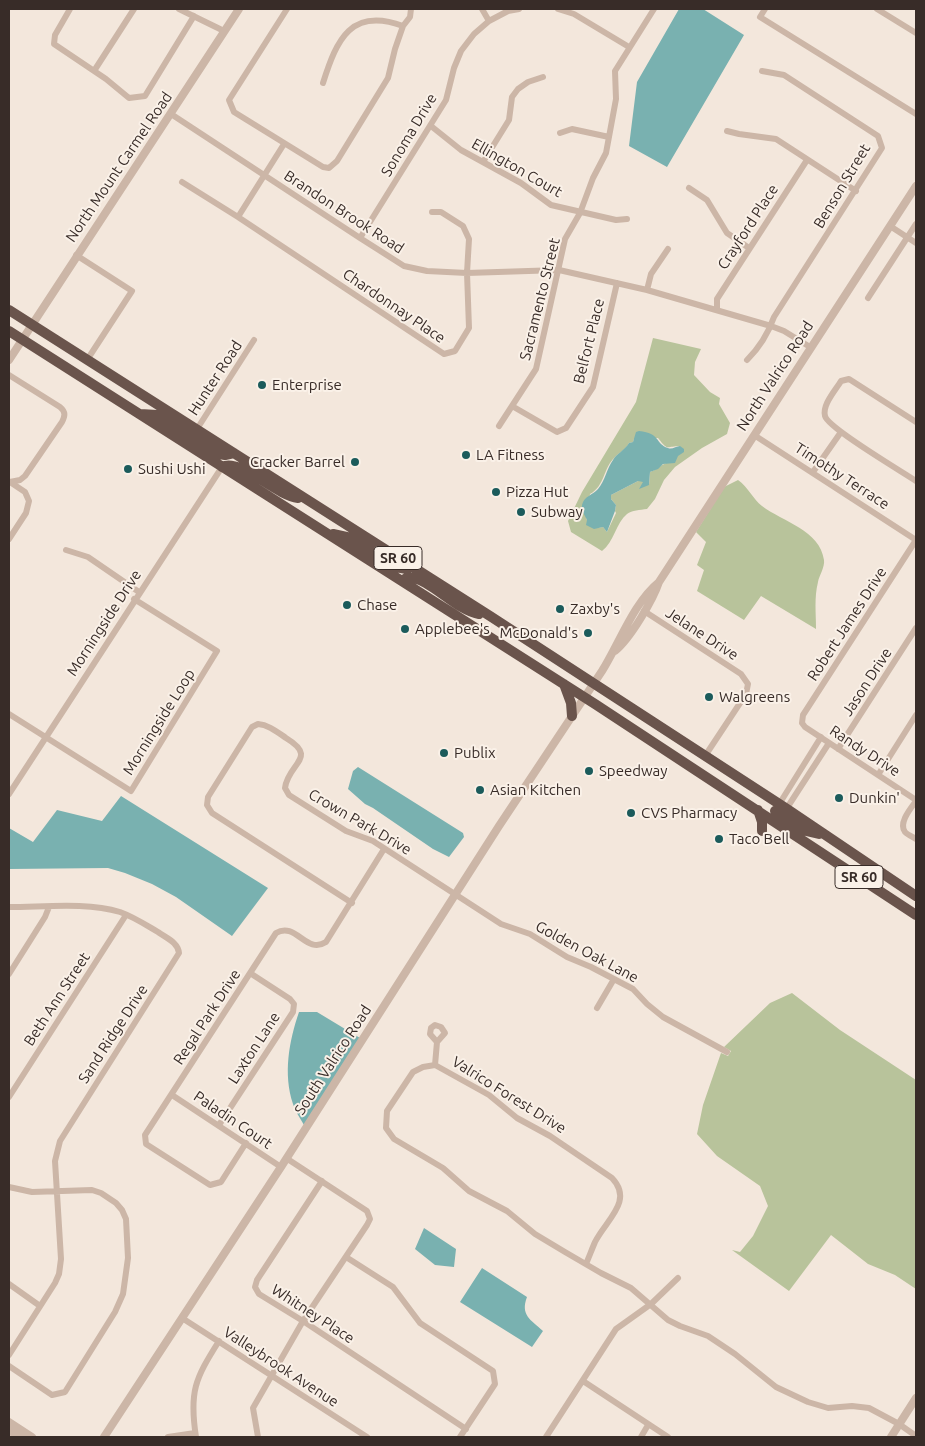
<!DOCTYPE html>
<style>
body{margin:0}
#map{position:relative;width:925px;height:1446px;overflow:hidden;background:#f3e7dc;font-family:Ubuntu,sans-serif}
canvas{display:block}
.frame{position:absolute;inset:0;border:10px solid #382c28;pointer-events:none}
</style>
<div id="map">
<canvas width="925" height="1446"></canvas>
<div class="frame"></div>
</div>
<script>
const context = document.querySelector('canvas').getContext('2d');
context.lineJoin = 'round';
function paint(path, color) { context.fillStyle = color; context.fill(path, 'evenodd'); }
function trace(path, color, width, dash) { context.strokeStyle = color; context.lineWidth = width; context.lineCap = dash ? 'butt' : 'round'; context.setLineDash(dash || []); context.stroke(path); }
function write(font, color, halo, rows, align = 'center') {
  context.font = font + ' Ubuntu,sans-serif'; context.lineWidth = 4; context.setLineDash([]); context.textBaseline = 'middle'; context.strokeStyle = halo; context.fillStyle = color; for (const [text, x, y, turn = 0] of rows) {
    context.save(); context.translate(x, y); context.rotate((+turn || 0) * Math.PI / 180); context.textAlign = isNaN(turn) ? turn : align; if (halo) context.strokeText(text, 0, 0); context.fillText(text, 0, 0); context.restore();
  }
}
paint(new Path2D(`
 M653 338 701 349 695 362 694 375 710 392 720 398 719 404 730 423 727 434 702 448 675 467 664 480 655 499 647 509C640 510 632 510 627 514 616 523 614 542 602 551L571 532 568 521 582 492 636 402ZM658 438C669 452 666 446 680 446L669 462C661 464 657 470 650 472L649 485 642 480 638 481 611 495V499L616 505 615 511 616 513 607 532 603 527 597 528 587 520 586 517 590 494C605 486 603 468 615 457 620 452 625 450 629 443L633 442 634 439Z
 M738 480C748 487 753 499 762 506 783 522 820 530 824 560 825 567 819 576 818 582 814 598 816 613 816 629L761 596 744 620 697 591 704 570 697 565 706 542 696 532 724 487Z
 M792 993 840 1030 916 1080V1289L895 1275 868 1264 831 1235 789 1291 732 1250 740 1252 753 1236 768 1206 760 1186 717 1156 697 1134 703 1105 721 1053 728 1056 731 1051 724 1047 770 1003Z`), '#b8c39b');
paint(new Path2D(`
 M679 9H703L744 35 667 167 629 146 637 82Z
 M639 431C661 433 655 444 668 448 672 450 676 446 680 446L684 449V452L678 456 675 463 663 464 658 469 650 472 649 485 639 489 643 482 638 481 611 495V499L616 505 615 511 607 532 603 527 594 529 586 525 587 520C585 515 581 511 582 505 584 496 593 495 598 489 605 481 607 468 613 460 617 453 624 451 629 443L633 442 636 432Z
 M358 767 463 833 464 837 449 857 433 849 373 808 365 804 348 789 353 771Z
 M121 796 268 888 232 936 176 897 152 884 125 873 108 868 9 869V828L33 842 57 810 102 821Z
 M299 1012H317L360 1038 304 1125C300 1118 295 1111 293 1104 283 1074 289 1041 299 1012Z
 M424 1228 456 1249 454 1267 435 1265 415 1249Z
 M482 1268 527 1297C520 1315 531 1320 543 1331L532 1347 460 1302Z`), '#79b1b0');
trace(new Path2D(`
 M70 9 55 35 54 44 106 79 129 98 145 96 194 16
 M179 9 224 31
 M287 9 229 100 234 112 323 167 329 168 337 161 388 78 395 49 403 26 410 17 411 9
 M482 9 489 21
 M558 9 574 14 629 47
 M765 9 760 17 916 114
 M877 9 916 33
 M94 71 134 9
 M323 83C337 39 351 7 403 26
 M171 114 360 238 404 266 427 271 467 273 559 270 647 290 771 326 784 331 810 347
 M431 126 461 150 521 183 551 205 616 220 627 219
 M727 131 739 134 776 139 856 191
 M560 133 572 129 609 137
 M483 162 509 120 512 97 518 89 528 82 543 77
 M182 182 238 217 444 354 455 351 469 328 467 273 469 239 463 226 441 212H432
 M689 188 707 200 727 233 749 248
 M238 217 284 144
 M890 226 916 243
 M360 238 446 100 454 68 461 51 474 34 489 21 508 11 519 9
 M76 255 132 291 87 360
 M647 290 651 274 668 249
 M868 298 916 224
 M717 310V299L807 160
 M747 360C759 348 768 334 774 317L882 148 878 136 784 75 762 71
 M9 375 60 407C66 412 65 416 62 422L25 476 20 480 10 482
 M512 406 557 432 566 428 593 387 617 283
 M916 422 849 379 841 381C835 391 822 405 825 416 828 428 901 471 916 481
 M499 426 536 369 565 239 580 213 593 178 606 153 616 99 615 71 654 9
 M197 429 254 340
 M754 435 916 540
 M813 472 841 432
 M9 539 26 513 29 501 25 492 10 482
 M916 540 803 715 802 723 805 727 916 800
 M66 550 88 557 139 592
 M644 611 741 674 748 684 746 694 705 756
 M9 714 131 791 217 651 134 599
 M838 749 916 628
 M878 775 916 715
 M9 794 222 467
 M916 801C911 808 898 823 905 832 908 835 913 837 916 839
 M778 806 821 737
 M785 811 829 743
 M352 903 212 813 207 805 208 797 252 727 258 724C269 725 277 732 286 738 319 758 288 763 285 788L289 795 346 831 373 841 501 924 530 934 567 957 591 967 633 989 647 1004 663 1017 727 1052
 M9 907C44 907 87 902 120 912 134 917 146 925 158 932 166 938 178 942 179 953L60 1141 55 1161 61 1259 59 1274 55 1283 9 1355
 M9 974 45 917 49 907
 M597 1008 614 979
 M435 1065 437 1042 445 1033 441 1027 435 1025 431 1028 430 1034 437 1042
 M172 1095 281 1167
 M9 1097 126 915
 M219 1125 293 1012 294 1004 290 999 250 973
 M246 1143 221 1182 210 1185 146 1144 145 1135 276 933C296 921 306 955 326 942L384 849
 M322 1181 257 1280 255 1287 259 1294 303 1321 466 1429
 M9 1187 32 1192 92 1190 101 1193 116 1203 122 1210 126 1219 128 1258 123 1294 115 1312 65 1392 52 1395 9 1366
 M346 1257 393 1287 420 1323 493 1371 495 1384 460 1437
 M586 1264C589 1257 592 1249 595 1242 606 1220 634 1201 612 1178L550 1136 517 1118 489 1095 435 1065 423 1067 413 1072 387 1111 386 1128 394 1139 443 1168 469 1191 507 1211 535 1234 565 1252 601 1273 631 1288 668 1320 680 1326 708 1336 735 1354 776 1387 808 1402 828 1408 852 1406 869 1408 899 1424 916 1436
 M9 1284 40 1306
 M182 1318 367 1437
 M583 1381 668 1437
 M168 1437 195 1433
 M196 1437C189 1392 195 1379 219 1341
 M258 1437 253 1408 303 1321 367 1225 370 1219 367 1211 286 1158
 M546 1437 616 1329 651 1304 678 1278
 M641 1437 648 1425`), '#ccb6a7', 6);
trace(new Path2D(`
 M9 360 239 9
 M615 651C630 639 653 600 659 582L916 186
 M9 1422 32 1437
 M9 1430 19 1437
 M104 1437 281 1167 499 826 602 671C619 644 634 602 659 582
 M891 1437 916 1398`), '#ccb6a7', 8);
trace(new Path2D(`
 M9 310 490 616 787 809 916 896
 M9 331 595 704 916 915
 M140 414 157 415 219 454 225 455 234 453
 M222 467C241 458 275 495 298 498
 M333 534 351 538 395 567 407 569 412 566
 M402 581 408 577C430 578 454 609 479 614
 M564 684 571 703 572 716
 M758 810 762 822V831
 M775 811 806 831 819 834`), '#6a544c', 10);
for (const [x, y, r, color] of [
 [262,385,5,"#1b5b5b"],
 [466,455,5,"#1b5b5b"],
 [355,462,5,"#1b5b5b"],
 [128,469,5,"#1b5b5b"],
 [496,492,5,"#1b5b5b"],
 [521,512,5,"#1b5b5b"],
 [347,605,5,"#1b5b5b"],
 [560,609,5,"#1b5b5b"],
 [405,629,5,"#1b5b5b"],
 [588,633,5,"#1b5b5b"],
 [709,697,5,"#1b5b5b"],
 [444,753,5,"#1b5b5b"],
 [589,771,5,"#1b5b5b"],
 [480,790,5,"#1b5b5b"],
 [839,798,5,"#1b5b5b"],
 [631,813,5,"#1b5b5b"],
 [719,839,5,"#1b5b5b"]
]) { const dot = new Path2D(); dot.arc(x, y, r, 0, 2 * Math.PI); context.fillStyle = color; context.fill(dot); trace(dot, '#faf1e8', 2); }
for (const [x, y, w] of [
 [398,558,48],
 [859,877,48]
]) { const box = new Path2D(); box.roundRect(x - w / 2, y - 11.5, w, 23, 4); context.fillStyle = '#faf1e8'; context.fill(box); trace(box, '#382c28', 1); }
write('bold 14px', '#382c28', null, [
 ["SR 60",398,558],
 ["SR 60",859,877]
]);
write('15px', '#382c28', '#faf1e8', [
 ["Sonoma Drive",409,135,-59],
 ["North Mount Carmel Road",119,167,-56],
 ["Ellington Court",517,168,30],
 ["Benson Street",842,186,-59],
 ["Brandon Brook Road",344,212,33],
 ["Crayford Place",748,227,-57],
 ["Sacramento Street",540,299,-76],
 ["Chardonnay Place",394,306,34],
 ["Belfort Place",589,341,-76],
 ["North Valrico Road",775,376,-57],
 ["Hunter Road",215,378,-57],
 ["Timothy Terrace",842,476,33],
 ["Morningside Drive",104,623,-57],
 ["Robert James Drive",847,624,-57],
 ["Jelane Drive",702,634,33],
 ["Jason Drive",867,682,-57],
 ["Morningside Loop",159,722,-58],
 ["Randy Drive",865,751,33],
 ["Crown Park Drive",360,822,30],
 ["Golden Oak Lane",587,952,28],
 ["Beth Ann Street",57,999,-57],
 ["Regal Park Drive",207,1017,-57],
 ["Sand Ridge Drive",113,1034,-57],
 ["Laxton Lane",254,1048,-57],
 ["South Valrico Road",333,1060,-57],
 ["Valrico Forest Drive",509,1095,32],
 ["Paladin Court",233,1120,34],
 ["Whitney Place",313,1314,33],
 ["Valleybrook Avenue",281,1367,33]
]);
write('15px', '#382c28', '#faf1e8', [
 ["Enterprise",272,385],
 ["LA Fitness",476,455],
 ["Cracker Barrel",345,462,"right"],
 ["Sushi Ushi",138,469],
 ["Pizza Hut",506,492],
 ["Subway",531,512],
 ["Chase",357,605],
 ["Zaxby's",570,609],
 ["Applebee's",415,629],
 ["McDonald's",578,633,"right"],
 ["Walgreens",719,697],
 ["Publix",454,753],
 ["Speedway",599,771],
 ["Asian Kitchen",490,790],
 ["Dunkin'",849,798],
 ["CVS Pharmacy",641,813],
 ["Taco Bell",729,839]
], 'left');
</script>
